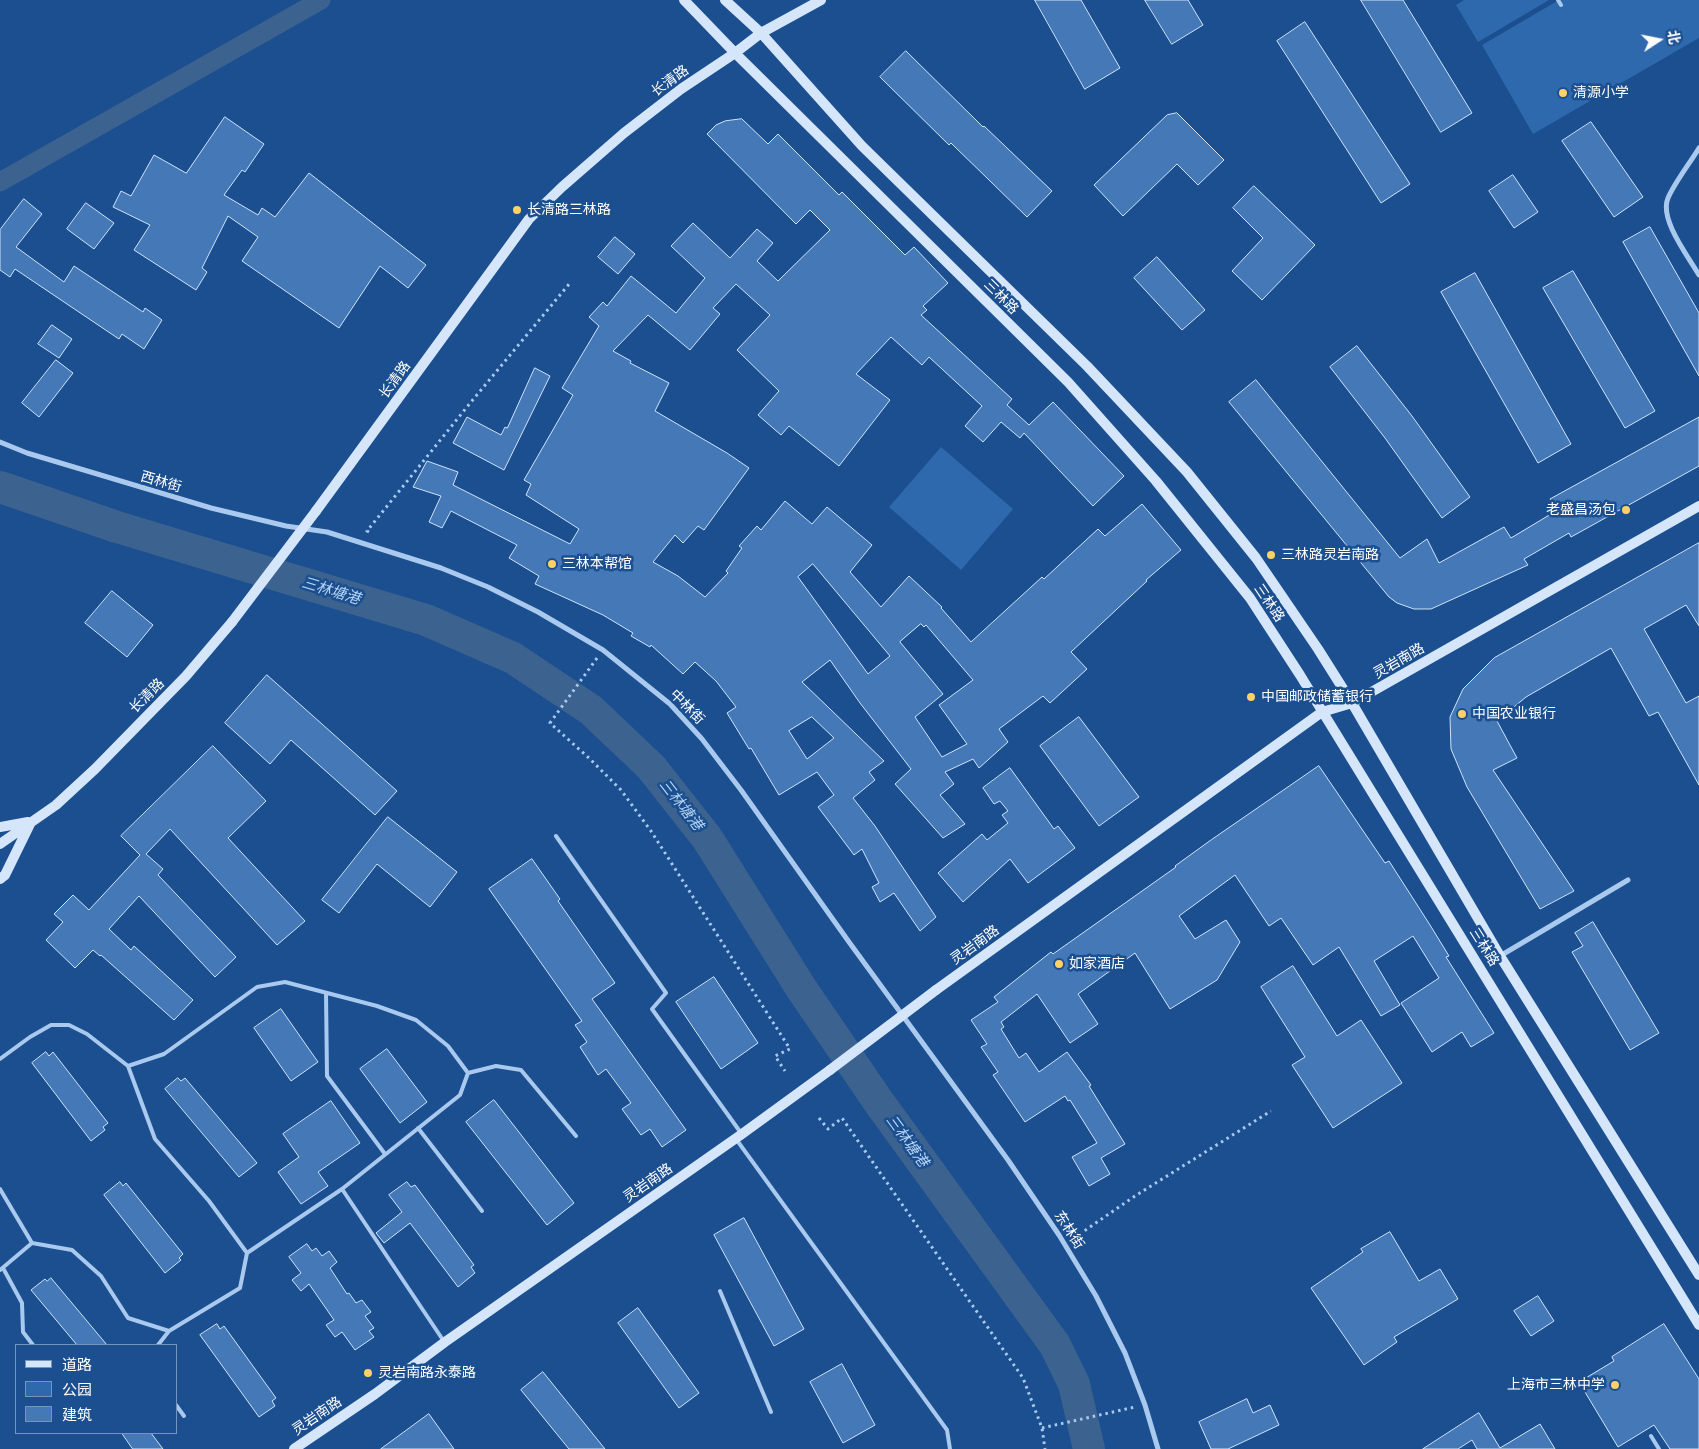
<!DOCTYPE html>
<meta charset="utf-8">
<style>
body{margin:0}
#map{position:relative;width:1699px;height:1449px;overflow:hidden;background:#1b4f8f;font-family:Raleway,"Noto Sans SC",sans-serif}
canvas{display:block}
.legend{position:absolute;left:15px;top:1344px;width:162px;height:90px;box-sizing:border-box;background:#1b4f8f;border:1px solid #7695bc;margin:0;padding:6px 9px;list-style:none;font-size:15px;color:#fff}
.legend li{display:flex;align-items:center;gap:10px;height:25px}
.legend b{width:25px;border:1px solid #7695bc}
.north{position:absolute;left:1634px;top:15px;width:50px;height:50px;-webkit-text-stroke:4px #1b4f8f;paint-order:stroke;rotate:79deg;font-size:14px;font-weight:700;line-height:20px;text-align:center;color:#fff}
.north::after{content:'';display:block;margin:auto;width:18px;height:22px;background:#fff;clip-path:polygon(50% 0,100% 100%,50% 72%,0 100%)}
</style>
<div id="map">
<canvas width="1699" height="1449"></canvas>
<ul class="legend">
<li><b style="height:6px;background:#d6e6fa"></b>道路</li>
<li><b style="height:14px;background:#2e69ad"></b>公园</li>
<li><b style="height:14px;background:#4478b7"></b>建筑</li>
</ul>
<div class="north">北</div>
</div>
<script>
const context = document.querySelector('canvas').getContext('2d');
context.lineJoin = 'round';
function paint(path, color) { context.fillStyle = color; context.fill(path, 'evenodd'); }
function trace(path, color, width, dash) { context.strokeStyle = color; context.lineWidth = width; context.lineCap = dash ? 'butt' : 'round'; context.setLineDash(dash || []); context.stroke(path); }
function write(font, color, halo, rows, align = 'center') {
  context.font = font + ' Raleway,"Noto Sans SC",sans-serif'; context.lineWidth = 5; context.setLineDash([]); context.textBaseline = 'middle'; context.strokeStyle = halo; context.fillStyle = color; for (const [text, x, y, turn = 0] of rows) {
    context.save(); context.translate(x, y); context.rotate((+turn || 0) * Math.PI / 180); context.textAlign = isNaN(turn) ? turn : align; if (halo) context.strokeText(text, 0, 0); context.fillText(text, 0, 0); context.restore();
  }
}
paint(new Path2D(`
 M1464 0H1549L1478 42 1456 5Z
 M1559 0H1699V38L1533 134 1482 45Z
 M941 447 1013 509 961 570 889 507Z`), '#2e69ad');
trace(new Path2D(`
 M0 182 321 0`), '#3c6290', 19);
trace(new Path2D(`
 M0 487 117 527 426 620 513 658 591 710 651 767 707 838 801 988 878 1101 1055 1345 1074 1384 1089 1449`), '#3c6290', 32);
const building = new Path2D(`
 M1035 0H1081L1120 68 1085 89Z
 M1145 0H1188L1203 25 1172 44Z
 M1361 0H1403L1472 113 1441 132Z
 M1305 22 1410 184 1381 203 1277 41Z
 M906 51 983 127 984 126 1052 191 1027 217 951 143 949 145 880 77Z
 M1177 113 1224 160 1198 185 1177 164 1123 216 1094 185 1167 115Z
 M225 117 264 144 245 172 242 170 224 195 258 215 262 208 275 217 309 173 426 265 408 288 380 266 339 328 242 261 258 237 228 216 202 268 207 272 196 290 134 250 150 225 113 207 121 191 131 196 154 155 186 173Z
 M742 119 768 144 778 134 839 195 842 192 905 255 914 247 948 283 923 306 927 310 921 315 1012 399 1007 405 1029 425 1053 402 1124 476 1093 506 1024 433 1020 438 1001 422 983 442 965 426 982 406 929 357 922 365 891 337 856 374 890 400 839 466 789 426 781 435 758 415 779 391 737 350 770 315 736 284 713 308 720 314 690 350 648 315 613 351 631 361 630 363 669 383 655 411 727 453 749 468 704 530 698 526 683 543 675 535 653 562 678 576 705 597 728 573 726 571 742 548 739 546 757 526 761 530 785 501 812 524 827 507 872 545 850 572 881 607 909 576 942 607 941 608 971 642 1042 577 1044 579 1098 529 1105 536 1142 504 1181 550 1146 580 1147 581 1071 652 1087 669 1050 703 1043 696 999 729 1008 742 979 768 973 759 945 772 954 784 940 795 965 824 943 838 895 784 911 769 860 703 830 660 802 682 884 761 869 772 875 780 853 798 875 826 936 917 920 931 894 893 880 902 872 887 879 883 862 849 854 855 818 807 834 795 817 772 779 795 751 748 749 749 727 713 736 707 716 681 695 662 683 674 651 645 650 647 631 636 633 633 603 615 535 584 539 576 509 558 517 545 451 511 442 528 429 522 441 496 413 487 427 461 458 472 453 485 570 544 579 529 526 495 531 484 524 480 573 395 562 388 599 326 589 317 603 302 607 306 631 276 676 313 705 278 671 246 693 223 730 258 757 229 773 243 757 261 778 281 830 230 810 210 796 224 707 134 716 125 725 121ZM813 564 890 656 868 674 798 577ZM921 624 924 627 926 625 973 680 939 705 967 744 942 757 915 717 943 694 900 642ZM812 717 834 738 807 759 789 731Z
 M1591 122 1643 197 1614 217 1562 141Z
 M1513 175 1538 212 1514 228 1489 191Z
 M1254 186 1315 245 1262 300 1232 271 1263 238 1233 208Z
 M24 199 42 214 16 247 64 282 74 266 143 312 145 308 162 320 144 349 122 334 119 339 15 269 10 277 0 270V230Z
 M86 203 114 223 94 249 67 229Z
 M1650 227 1699 313V376L1623 242Z
 M615 237 635 254 618 274 598 257Z
 M1157 257 1205 310 1182 330 1134 278Z
 M1573 271 1655 411 1625 428 1543 288Z
 M1475 273 1571 444 1538 463 1441 292Z
 M52 325 72 339 59 358 38 344Z
 M1357 346 1412 416 1470 497 1442 518 1385 438 1330 367Z
 M56 360 73 373 39 417 22 403Z
 M535 368 550 376 504 470 453 443 467 417 501 435 505 427 507 428Z
 M1256 380 1400 558 1427 539 1439 563 1504 527 1511 538 1556 511 1550 499 1699 417V466L1571 537 1569 533 1524 559 1528 565 1431 609H1414L1397 603 1389 597 1229 402Z
 M1699 543V626L1686 605 1644 629 1686 703 1699 696V785L1658 712 1649 716 1611 648 1526 697 1497 721 1517 758 1493 770 1574 891 1540 909 1467 787 1451 749 1450 717 1463 689 1494 658Z
 M112 591 153 625 127 657 85 623Z
 M267 675 397 791 375 815 291 740 270 764 225 723Z
 M1079 717 1139 797 1099 826 1040 746Z
 M213 746 266 801 228 838 305 921 277 945 170 829 146 854 163 869 158 875 236 957 215 977 139 896 109 929 131 950 134 946 193 1000 174 1020 101 955 100 956 93 950 75 968 46 940 63 922 54 914 73 895 89 910 140 855 121 836Z
 M1319 766 1385 863 1389 861 1430 925 1449 956 1446 957 1494 1033 1471 1047 1462 1032 1432 1052 1401 1003 1439 978 1413 936 1374 961 1400 1005 1381 1016 1339 947 1313 965 1281 918 1269 926 1235 875 1179 916 1195 939 1226 920 1240 942 1217 980 1170 1009 1135 953 1078 994 1098 1024 1070 1043 1037 994 1001 1022 1004 1027 1001 1029 1019 1058 1026 1053 1039 1072 1067 1052 1091 1085 1089 1086 1125 1144 1101 1158 1110 1174 1089 1186 1072 1157 1097 1143 1070 1100 1068 1101 1065 1096 1025 1122 993 1075 998 1072 981 1047 987 1044 971 1020 998 1002 994 997 1051 952 1053 954 1176 867 1175 866 1211 840Z
 M1010 768 1054 829 1058 826 1075 848 1028 883 1010 859 963 902 938 873 982 834 987 840 1008 823 1002 815 1008 811 1000 801 994 804 983 788Z
 M388 817 457 872 430 907 377 864 339 913 322 900Z
 M532 859 560 899 558 901 615 983 592 999 686 1130 662 1147 650 1129 641 1135 622 1109 631 1103 606 1069 598 1075 580 1047 587 1042 575 1025 582 1021 489 889Z
 M1593 922 1659 1033 1630 1050 1572 952 1583 946 1575 933Z
 M1293 966 1337 1036 1361 1020 1402 1083 1333 1128 1292 1065 1305 1057 1261 987Z
 M714 977 758 1043 721 1069 676 1002Z
 M281 1009 318 1062 291 1081 254 1028Z
 M387 1049 427 1102 400 1123 360 1069Z
 M46 1052 49 1056 53 1052 108 1123 103 1127 105 1130 91 1141 32 1063Z
 M178 1078 181 1081 185 1078 257 1163 239 1177 165 1089Z
 M494 1100 574 1203 547 1225 466 1122Z
 M331 1101 360 1143 318 1172 328 1186 301 1204 278 1172 299 1157 283 1134Z
 M120 1182 123 1186 126 1183 183 1254 179 1258 181 1260 165 1273 104 1195Z
 M407 1182 411 1187 415 1185 474 1265 471 1267 475 1273 458 1287 410 1223 384 1243 376 1233 402 1212 389 1195Z
 M744 1218 804 1329 774 1346 714 1235Z
 M1390 1232 1419 1281 1440 1269 1458 1299 1394 1337 1397 1342 1364 1365 1311 1288 1363 1252 1361 1249Z
 M307 1244 312 1251 316 1248 322 1256 329 1251 337 1262 330 1268 347 1294 349 1293 356 1303 362 1300 371 1312 365 1316 374 1328 369 1331 374 1337 355 1350 342 1332 335 1337 326 1325 334 1320 309 1284 301 1291 292 1280 301 1273 289 1257Z
 M51 1278 107 1345H77L31 1290 45 1279 47 1281Z
 M1538 1296 1554 1321 1531 1336 1514 1311Z
 M638 1308 699 1393 679 1408 618 1323Z
 M217 1324 220 1329 224 1326 276 1398 272 1401 275 1406 259 1417 200 1335Z
 M1664 1324 1699 1379V1449H1670L1654 1425 1618 1447 1579 1382 1614 1361 1612 1357Z
 M842 1364 875 1425 843 1443 810 1382Z
 M543 1372 605 1449H569L521 1390Z
 M1247 1399 1253 1413 1270 1405 1279 1425 1228 1449H1211L1199 1422Z
 M1479 1413 1500 1448 1540 1424 1555 1449H1477L1472 1440 1458 1449H1423Z
 M429 1414 454 1449H381Z
 M122 1433H151L163 1449H133Z`);
paint(building, '#4478b7');
trace(building, '#cfe3fa', 1);
trace(new Path2D(`
 M369 532 367 531 471 402 570 283
 M597 658 550 723 590 759 621 790 651 831 790 1049 775 1056 785 1071
 M819 1118 828 1129 842 1118 1023 1378 1042 1428 1045 1449
 M1074 1238 1135 1196 1271 1111
 M1042 1428 1135 1407`), '#a9c9ee', 3, [2.5, 4]);
trace(new Path2D(`
 M1558 0 1561 5
 M556 836 666 993 652 1009 741 1133
 M326 993 327 1076 385 1154
 M0 1059 30 1037 51 1025H69L87 1034 128 1066 155 1139 209 1201 247 1253
 M128 1066 164 1054 257 987 285 982 377 1006 416 1020 448 1046 468 1073 496 1066 521 1070 576 1136
 M418 1128 482 1211
 M736 1139 947 1430 950 1449
 M0 1189 32 1243
 M342 1189 443 1340
 M3 1268 22 1303 23 1332 33 1345
 M0 1270 32 1243 72 1250 101 1276 128 1318 169 1331
 M720 1291 771 1412
 M158 1345 169 1331 240 1288 247 1253 342 1189 460 1095 468 1073
 M176 1405 184 1416
 M1651 1436 1659 1449`), '#a9c9ee', 4);
trace(new Path2D(`
 M1699 148C1690 163 1675 182 1668 198 1659 219 1688 256 1699 275
 M0 442 27 453 211 508 286 526 327 532 441 568 488 587 538 612 603 650 670 704 702 739 741 790 849 942 1008 1160 1059 1235 1096 1296 1125 1353 1145 1405 1158 1449
 M1500 956 1628 880`), '#a9c9ee', 5);
trace(new Path2D(`
 M684 0 735 53 1068 382 1156 481 1250 598 1300 675 1699 1325
 M725 0 761 33 862 146 1087 366 1187 472 1256 558 1318 649 1352 703 1500 956 1699 1275
 M316 511 529 219 562 187 624 133 681 89 735 53 761 33 821 0
 M0 827 28 822
 M0 844 56 805 95 769 186 676 232 622
 M0 879 5 875 30 824
 M936 990 1322 712 1352 703 1699 506
 M294 1449 375 1394 445 1342 742 1134 830 1070`), '#d6e6fa', 10);
trace(new Path2D(`
 M232 622 316 511
 M830 1070 936 990`), '#d6e6fa', 10);
for (const [x, y, r, color] of [
 [1563,93,5,"#ffd166"],
 [517,210,5,"#ffd166"],
 [1626,510,5,"#ffd166"],
 [1271,555,5,"#ffd166"],
 [552,564,5,"#ffd166"],
 [1251,697,5,"#ffd166"],
 [1462,714,5,"#ffd166"],
 [1059,964,5,"#ffd166"],
 [368,1373,5,"#ffd166"],
 [1615,1385,5,"#ffd166"]
]) { const dot = new Path2D(); dot.arc(x, y, r, 0, 2 * Math.PI); context.fillStyle = color; context.fill(dot); trace(dot, '#1b4f8f', 2); }
write('14px', '#fff', '#1b4f8f', [
 ["长清路",670,81,-36],
 ["三林路",1001,297,45],
 ["长清路",395,380,-54],
 ["西林街",161,482,16],
 ["三林路",1269,603,56],
 ["灵岩南路",1399,661,-30],
 ["长清路",147,696,-45],
 ["中林街",687,707,45],
 ["灵岩南路",975,945,-36],
 ["三林路",1484,947,58],
 ["灵岩南路",648,1183,-35],
 ["东林街",1069,1230,57],
 ["灵岩南路",317,1416,-34]
]);
write('14px', '#fff', '#1b4f8f', [
 ["清源小学",1573,93],
 ["长清路三林路",527,210],
 ["老盛昌汤包",1616,510,"right"],
 ["三林路灵岩南路",1281,555],
 ["三林本帮馆",562,564],
 ["中国邮政储蓄银行",1261,697],
 ["中国农业银行",1472,714],
 ["如家酒店",1069,964],
 ["灵岩南路永泰路",378,1373],
 ["上海市三林中学",1605,1385,"right"]
], 'left');
write('italic 15px', '#b5d3f5', '#1b4f8f', [
 ["三林塘港",331,591,17],
 ["三林塘港",681,805,52],
 ["三林塘港",907,1141,54]
]);
</script>
